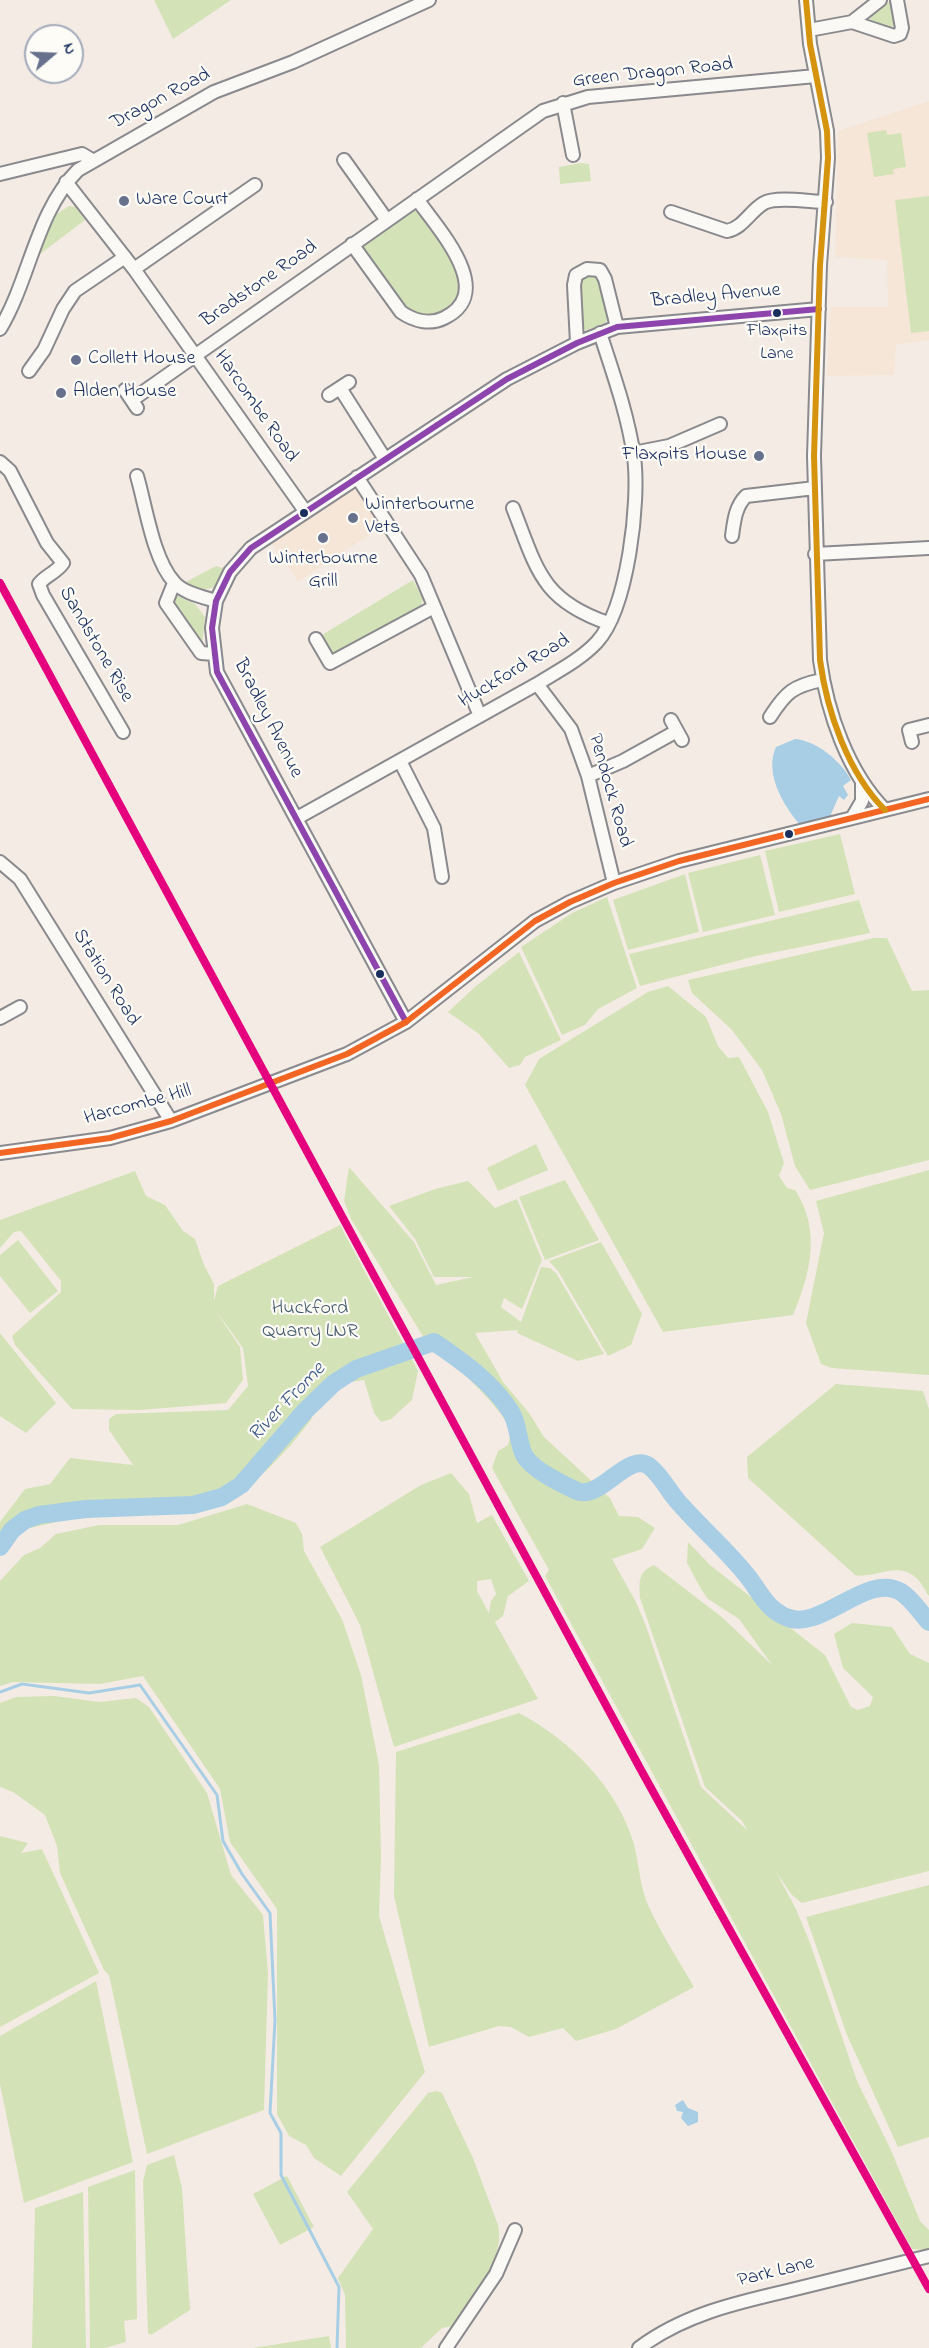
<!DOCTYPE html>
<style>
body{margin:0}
#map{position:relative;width:929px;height:2348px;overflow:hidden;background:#f4ece4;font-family:"Indie Flower",sans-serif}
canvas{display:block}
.north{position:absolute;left:24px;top:24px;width:60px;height:60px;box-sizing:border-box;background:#fdfcf7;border:2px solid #a3aaba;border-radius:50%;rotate:71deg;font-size:16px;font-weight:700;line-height:24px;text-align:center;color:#1b2f5e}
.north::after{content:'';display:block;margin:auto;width:21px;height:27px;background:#67718d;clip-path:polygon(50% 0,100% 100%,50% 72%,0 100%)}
</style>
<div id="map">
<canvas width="929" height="2348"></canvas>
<div class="north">N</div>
</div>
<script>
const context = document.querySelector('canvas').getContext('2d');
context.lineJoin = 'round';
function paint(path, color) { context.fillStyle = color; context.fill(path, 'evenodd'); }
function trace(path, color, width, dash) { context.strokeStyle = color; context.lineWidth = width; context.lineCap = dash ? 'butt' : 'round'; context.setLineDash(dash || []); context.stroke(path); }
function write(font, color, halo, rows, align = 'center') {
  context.font = font + ' "Indie Flower",sans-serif'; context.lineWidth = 4.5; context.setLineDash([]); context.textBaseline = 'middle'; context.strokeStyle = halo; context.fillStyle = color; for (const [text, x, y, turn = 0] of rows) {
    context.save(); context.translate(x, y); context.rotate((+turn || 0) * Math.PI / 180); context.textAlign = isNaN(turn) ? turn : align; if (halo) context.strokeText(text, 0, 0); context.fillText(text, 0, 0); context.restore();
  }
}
paint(new Path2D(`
 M929 101V340L896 345 894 375 827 376 831 307H888L887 260 835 257 838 131Z
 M350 489 360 492 379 520 377 530 298 582 272 543Z`), '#f6e6d7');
paint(new Path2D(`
 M154 0H231L173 39Z
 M890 1 896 21 894 26 887 29 875 25 869 17 872 12Z
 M886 130 887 135 901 133 906 167 893 169 894 174 874 177 867 133Z
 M581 163 589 164 591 181 560 184 559 167Z
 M929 196V331L911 333 895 200Z
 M69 206 76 207 85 220 40 254 54 216Z
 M415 208 419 211C438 238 489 291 440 314 428 320 414 316 405 309L362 252V245Z
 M588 273 597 274 609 314 605 325 585 330 580 326V278Z
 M216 566 223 568 215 587 199 591 182 584Z
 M413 580 423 599 419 610 338 654H332L320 639 325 633Z
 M173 594 195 604 205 617 202 647 172 607Z
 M840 834 855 894 779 912 765 851Z
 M760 855 775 915 703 932 688 873Z
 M685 874 699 932 628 950 613 900Z
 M607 897 637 988 598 1009 585 1025 562 1035 521 947 572 913Z
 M859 900 870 933 756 956 640 986 629 954Z
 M874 938H887L912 991 929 990V1160L810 1190 795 1166 781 1114 762 1070 732 1030 692 993 688 980Z
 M519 952 561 1040 525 1057 520 1065 509 1068 479 1034 448 1012 476 986Z
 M668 986 706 1017 718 1046 728 1058 739 1057 768 1112 784 1163 779 1176 787 1188 795 1190C821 1229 811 1273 793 1315L663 1332 525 1085 539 1059 648 992Z
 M536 1144 548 1170 498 1191 487 1168Z
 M349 1167 414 1242 436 1285 473 1277H434L415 1239 389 1206 435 1189 468 1181 495 1208 517 1199 542 1260 522 1309 504 1298 501 1307 521 1322 541 1267 550 1268 556 1273 604 1354 578 1361 517 1333 518 1330 475 1333 503 1382 529 1413 544 1437 610 1498 619 1516 638 1517 655 1528 642 1549 612 1559 636 1602 646 1626 701 1787 748 1831 742 1821 705 1787 640 1598C639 1581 638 1572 654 1565L723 1618 772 1665 739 1619 708 1599 701 1589 687 1563 688 1542 710 1565 825 1655 851 1707 858 1710 870 1706 873 1697 843 1668 834 1634 852 1623 892 1627 910 1654 929 1663V1871L802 1903 792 1895 776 1872 796 1909 810 1943 857 2081 891 2150 920 2221 929 2230V2250L912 2249 545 1576 549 1570 492 1468 498 1451 508 1445C509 1441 511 1435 510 1431 505 1410 452 1360 432 1351L351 1219 344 1201Z
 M929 1170V1375L832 1368 821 1364 806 1323 824 1233 816 1201Z
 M135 1171 146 1196 165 1205 183 1231 195 1239 204 1265 214 1284V1301L218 1286 340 1225 418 1371 412 1400 391 1419 381 1422 374 1413 364 1380 351 1382 314 1408 311 1420 291 1445 266 1471 228 1502 204 1510 83 1516 26 1529 0 1551V1522L25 1489 50 1484 70 1458 133 1465 109 1430V1419L116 1414 228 1410 248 1386 243 1348 214 1308 240 1347 243 1380 226 1403 140 1410 72 1409 15 1345 12 1336 61 1292V1281L21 1231 14 1232 0 1248V1220Z
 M565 1180 599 1240 545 1260 519 1197Z
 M18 1240 58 1291 30 1313 0 1276V1255Z
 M601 1242 642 1314 631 1345 608 1356 558 1271 549 1261Z
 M0 1333 56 1403 26 1433 0 1416Z
 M836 1384 923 1391 929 1409V1596C925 1591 921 1581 915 1577 896 1561 875 1579 855 1575L748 1478 747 1457Z
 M451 1473 469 1494 477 1523 492 1515 529 1581 508 1596 503 1616 495 1622 538 1699 394 1747 360 1625 320 1547 421 1485ZM491 1579 496 1594 491 1601 489 1613 477 1591V1581Z
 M247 1504 296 1523 302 1534 304 1551 342 1619 361 1675 379 1765 381 1857 379 1916 425 2072 341 2176 314 2158 306 2145 289 2136 277 2114V1909L230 1842 220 1789 143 1676 100 1684 13 1682 0 1686V1581L24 1555 40 1548 56 1534 99 1525H178Z
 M55 1696 99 1702 136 1698 149 1707 207 1793 231 1875 263 1915 268 1973 264 2110 147 2154 109 1975 104 1970 60 1873 57 1846 45 1815 13 1792 0 1787V1703L16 1697Z
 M519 1713C570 1740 617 1787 634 1844 639 1864 640 1888 649 1907 661 1934 679 1960 694 1987L616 2029 576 2041 563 2028 529 2037 511 2027 499 2026 429 2047 394 1896 396 1752Z
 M0 1836 28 1843 21 1853 42 1849 99 1973 0 2027Z
 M929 1885V2137L898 2147 847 2035 806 1917Z
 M96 1981 133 2162 24 2203 0 2084V2036Z
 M437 2091 442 2093 473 2158 498 2225C506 2258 472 2301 453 2326L442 2328 421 2348H346L345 2295 338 2278 373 2229 347 2192 428 2093Z
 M174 2155 182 2188 190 2310 151 2335 148 2333 143 2181 147 2165Z
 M135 2170 137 2319 124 2321 126 2342 105 2348H90L88 2187Z
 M287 2176 314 2227 280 2245 253 2194Z
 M83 2192 86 2348H32L35 2208Z
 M329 2336 331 2348H253Z`), '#d4e2b7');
paint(new Path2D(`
 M795 739C817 741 841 761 851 780L843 786 848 795 844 800 839 796 831 814 834 818 800 825C783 805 764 773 776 747Z
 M683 2100 688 2108 698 2112V2122L688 2126 681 2118 683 2112 677 2111 675 2105Z`), '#a8cee6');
trace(new Path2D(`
 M0 1692 22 1684 89 1693 140 1685 217 1795 223 1841 242 1874 270 1913 275 2020 270 2113 281 2133V2175L339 2287 337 2348`), '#a8cee6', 3);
trace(new Path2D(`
 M0 1547 12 1530 25 1520 39 1515 86 1509 193 1505 222 1497 241 1485 305 1411 334 1383 356 1369 434 1342C462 1361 492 1382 511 1412 519 1426 518 1443 524 1455 532 1470 562 1484 577 1491 600 1501 628 1451 649 1466 663 1477 669 1493 681 1505 703 1530 729 1552 749 1578 761 1594 767 1609 786 1617 820 1633 867 1571 901 1592 912 1599 920 1612 929 1622`), '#a8cee6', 18);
const minor = new Path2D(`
 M806 0 810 44 827 131 828 158 820 265 814 456 820 660C827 712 848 773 885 810
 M852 22 894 36 900 34 902 28 897 0
 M809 30 852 22 880 0
 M563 103 573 155
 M344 160 386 219
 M0 174 82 154 92 160
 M66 182 134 269 305 511
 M671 212 727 231C743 228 750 211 764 203 777 196 811 202 826 202
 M352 244 401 312C414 321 430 325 444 318 498 292 437 228 417 199
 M134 269 255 185
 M0 329C30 279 36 212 78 170L214 92 293 62 429 0
 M577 343 574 285 576 275 587 269 600 270 605 279 617 327
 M29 371 44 350 63 309 75 291 125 257
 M340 388 385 459
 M125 390 137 408
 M329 395 349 382
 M132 400 543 111 588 97 816 76
 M633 453 669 446 720 424
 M0 462 10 471 47 543 63 563C56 573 46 575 39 584L43 595 123 732
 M137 476C146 507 153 559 174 582 183 593 203 597 216 601
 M357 477 421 575 480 716
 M513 508C537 569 541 600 608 623
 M732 536C734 522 735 507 746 496L815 488
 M815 554 929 548
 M174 583 166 603 201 653 214 654
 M316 639 330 663 434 607
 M537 684 571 729 588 776 614 883
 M770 717C786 692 793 686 822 680
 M671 720 682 740
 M912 742 909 730 929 725
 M400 761 434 828 442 877
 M588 776 623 761 677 731
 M297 818 537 684C558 671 580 660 597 642 628 608 640 501 634 457 628 415 613 373 600 333
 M852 818 862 801V783
 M0 862 20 879 171 1121
 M0 1018 20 1007
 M406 1022 217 672 212 628 216 601 230 572 251 548 507 379 577 343 617 327 819 309
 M0 1153 110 1138 171 1121 347 1054 406 1022 535 921 570 902 614 883 679 861 929 799
 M446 2348 496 2274 515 2230
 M639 2348C683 2315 735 2303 787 2291 834 2279 882 2268 929 2256`);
trace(minor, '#89898e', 16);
trace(minor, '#faf9f6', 12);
trace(new Path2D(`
 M406 1022 217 672 212 628 216 601 230 572 251 548 507 379 577 343 617 327 819 309`), '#8e44ad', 6);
trace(new Path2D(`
 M0 1153 110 1138 171 1121 347 1054 406 1022 535 921 570 902 614 883 679 861 929 799`), '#f26522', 6);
trace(new Path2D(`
 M806 0 810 44 827 131 828 158 820 265 814 456 820 660C827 712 848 773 885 810`), '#d6940e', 6);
trace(new Path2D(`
 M0 583 641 1770 929 2289`), '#e5007d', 8);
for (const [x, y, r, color] of [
 [124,201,6,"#67718d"],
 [777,313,5,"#1b2f5e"],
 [76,360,6,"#67718d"],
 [61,393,6,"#67718d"],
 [759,456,6,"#67718d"],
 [304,513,5,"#1b2f5e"],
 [353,518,6,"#67718d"],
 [323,538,6,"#67718d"],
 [789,834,5,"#1b2f5e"],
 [380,974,5,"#1b2f5e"]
]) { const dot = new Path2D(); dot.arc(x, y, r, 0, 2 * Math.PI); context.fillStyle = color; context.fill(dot); trace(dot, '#fdfcf7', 2); }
write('18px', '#1b2f5e', '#fdfcf7', [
 ["Flaxpits",777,332],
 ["Lane",777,355]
]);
write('20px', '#1b2f5e', '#fdfcf7', [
 ["Green Dragon Road",653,74,-6],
 ["Dragon Road",161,100,-28],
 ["Bradstone Road",260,285,-35],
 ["Bradley Avenue",716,297,-5],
 ["Harcombe Road",255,407,55],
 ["Sandstone Rise",95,645,60],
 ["Huckford Road",515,672,-31],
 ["Bradley Avenue",267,719,63],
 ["Pendock Road",609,791,74],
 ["Station Road",105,978,58],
 ["Harcombe Hill",138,1106,-15],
 ["Park Lane",776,2273,-14]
]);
write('20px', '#1b2f5e', '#fdfcf7', [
 ["Ware Court",136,201],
 ["Collett House",88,360],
 ["Alden House",73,393],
 ["Flaxpits House",747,456,"right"],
 ["Winterbourne",365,506],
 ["Vets",365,529],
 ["Winterbourne",323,560,"center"],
 ["Grill",323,583,"center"]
], 'left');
write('20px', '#435a6b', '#fdfcf7', [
 ["Huckford",310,1310],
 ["Quarry LNR",310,1333]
]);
write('italic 21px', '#3c5b87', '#fdfcf7', [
 ["River Frome",288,1403,-46]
]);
</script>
